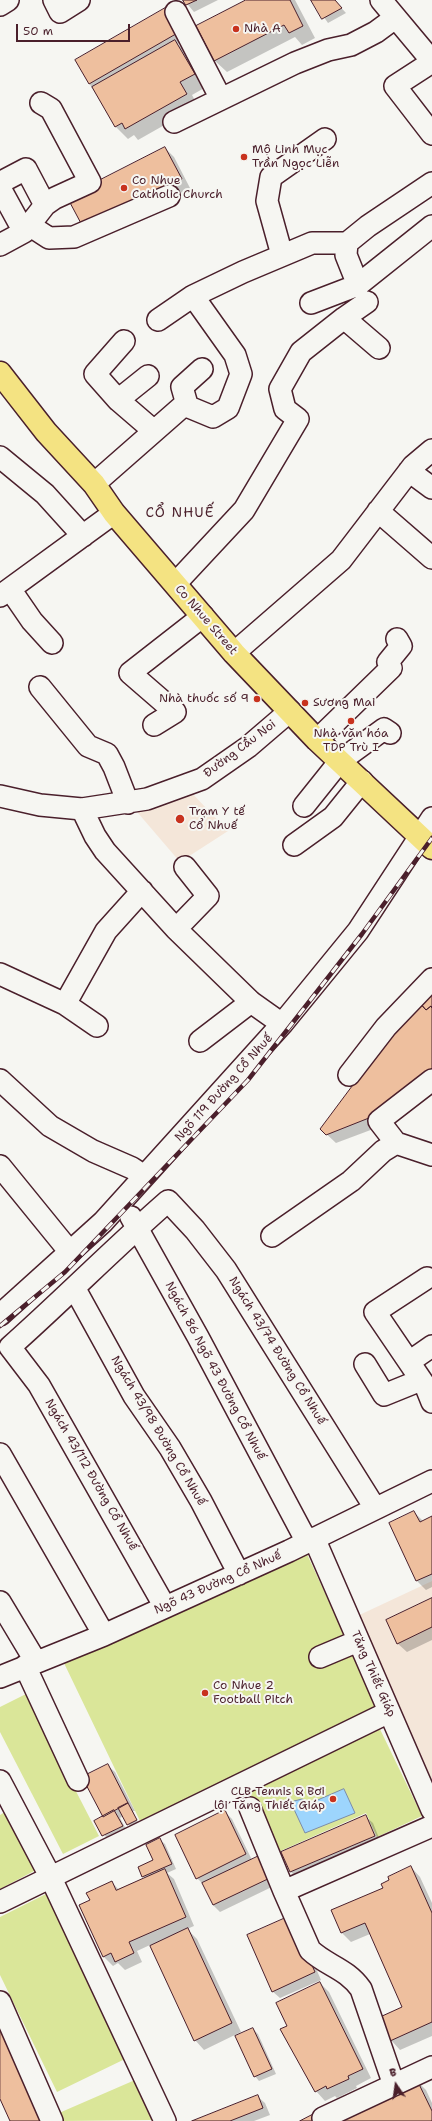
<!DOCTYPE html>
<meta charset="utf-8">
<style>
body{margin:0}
#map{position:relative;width:432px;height:2121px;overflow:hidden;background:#f6f6f2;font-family:"Shantell Sans",sans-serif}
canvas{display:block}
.north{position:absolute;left:376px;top:2065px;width:40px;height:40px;-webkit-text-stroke:3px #f6f6f2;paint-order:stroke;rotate:347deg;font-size:11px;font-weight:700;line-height:16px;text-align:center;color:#4a1f2b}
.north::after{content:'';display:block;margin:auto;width:14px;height:18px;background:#4a1f2b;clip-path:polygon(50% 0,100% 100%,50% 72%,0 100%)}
.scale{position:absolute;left:16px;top:24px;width:114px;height:18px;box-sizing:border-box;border:2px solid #4a1f2b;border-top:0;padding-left:5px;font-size:12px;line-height:14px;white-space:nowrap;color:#4a1f2b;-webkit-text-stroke:3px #f6f6f2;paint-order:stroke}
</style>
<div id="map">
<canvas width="432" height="2121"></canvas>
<div class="north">B</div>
<div class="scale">50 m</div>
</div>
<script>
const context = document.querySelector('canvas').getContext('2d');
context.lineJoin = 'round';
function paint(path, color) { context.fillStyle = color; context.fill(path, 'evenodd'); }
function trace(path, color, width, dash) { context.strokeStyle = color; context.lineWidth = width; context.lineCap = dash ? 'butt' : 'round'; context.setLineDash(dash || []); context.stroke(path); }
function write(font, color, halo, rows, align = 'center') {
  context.font = font + ' "Shantell Sans",sans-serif'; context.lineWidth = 4; context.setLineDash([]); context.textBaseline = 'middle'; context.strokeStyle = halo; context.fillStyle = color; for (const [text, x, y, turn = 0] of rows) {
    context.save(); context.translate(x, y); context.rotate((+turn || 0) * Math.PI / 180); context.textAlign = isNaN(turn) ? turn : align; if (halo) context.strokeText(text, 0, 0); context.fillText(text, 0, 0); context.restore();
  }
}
paint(new Path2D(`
 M188 789 228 831 180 862 132 806Z
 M432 1581V1780L353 1618Z`), '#f4e6d9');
paint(new Path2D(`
 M306 1552 379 1710 140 1821 63 1661Z
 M26 1694 99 1836 63 1854 0 1732V1707Z
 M377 1723 422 1816 377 1837 366 1813 276 1853 247 1786Z
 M5 1812 36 1870 0 1889V1815Z
 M46 1894 125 2059 57 2092 0 1975V1917Z
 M135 2080 153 2120 63 2121 59 2113Z`), '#dae699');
const water = new Path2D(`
 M344 1789 355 1813 305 1833 292 1805 294 1801 302 1799 310 1803Z`);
paint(water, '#9dd5fd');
trace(water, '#7c8ca9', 1);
paint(new Path2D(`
 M184 0H218L194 12Z
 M248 0H295L315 38 302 45 295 37 227 72 214 60Z
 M312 0H334L346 13 328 23Z
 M167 9 188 39 178 44 187 53 206 87 192 95 198 106 138 140 134 135 128 139 116 127 89 83Z
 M165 148 174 157 190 188 94 237Z
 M432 984 384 1125 336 1143 321 1129Z
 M414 1512 423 1521 432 1517V1587L426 1590 417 1581 390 1523Z
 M432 1599V1640L407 1652 397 1643Z
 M107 1765 115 1772 135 1811H133L138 1822 130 1826 123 1816 120 1818 127 1831 108 1840 95 1821 104 1817Z
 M224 1811 232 1819 252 1860 278 1884 220 1912 213 1905 204 1885 197 1878Z
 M365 1816 373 1823 381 1843 298 1879 291 1872 282 1852Z
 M160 1840 165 1844 176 1869 167 1873 174 1879 194 1926 187 1929 197 1939 241 2032 204 2050 195 2040 150 1945 137 1951 142 1962 125 1970 118 1963 113 1966 103 1956 91 1901 112 1882 119 1890 145 1879 143 1876 154 1861Z
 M411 1867 420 1877 432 1903V2036L400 2050 391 2040 404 2008 370 1934 351 1942 342 1933 332 1911 384 1888Z
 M297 1925 321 1980 280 1998 272 1991Z
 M320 1983 329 1992 371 2078 356 2086 357 2088 337 2098 335 2096 325 2101 316 2091 288 2026Z
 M253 2029 258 2034 276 2074 259 2081 255 2076Z
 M417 2081 426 2090 432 2103V2121Z
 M257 2096 265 2103 270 2115 254 2121H194Z`), '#0003');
const building = new Path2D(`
 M183 0H197L186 5Z
 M246 0H290L303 26 289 33 284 25 214 61 196 26Z
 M311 0H335L342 8 322 19Z
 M167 7 181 31 89 84 75 60Z
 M175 40 195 74 180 82 187 94 125 129 122 123 115 127 92 87Z
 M165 147 182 179 84 229 67 197Z
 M432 983V1008L431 1006 426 1010 419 1002Z
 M419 1002 426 1010 431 1006 432 1008V1074L374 1116 326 1135 320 1129 373 1058Z
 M414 1511 420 1522 432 1516V1574L416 1581 389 1523Z
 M432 1598V1627L397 1644 386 1620Z
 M108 1764 128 1803 103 1817 82 1777Z
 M128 1803 137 1820 127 1825 118 1808Z
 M114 1810 123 1826 102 1836 94 1821Z
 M225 1810 246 1854 196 1879 175 1835Z
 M366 1815 375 1836 290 1872 281 1852Z
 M160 1838 172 1864 142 1877 138 1867 153 1860 146 1845Z
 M261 1855 272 1877 213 1905 202 1883Z
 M411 1866 432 1913V2022L390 2041 380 2017 402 2007 365 1923 341 1933 331 1910 383 1888 381 1884 389 1880 388 1877Z
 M165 1869 186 1917 129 1942 134 1953 115 1962 111 1953 103 1957 79 1905 90 1900 86 1893 112 1881 116 1890Z
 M290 1916 315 1972 272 1992 247 1935Z
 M188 1928 232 2023 194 2041 150 1946Z
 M320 1982 363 2069 348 2076 349 2079 327 2089 326 2086 315 2092 280 2029 287 2026 276 2003Z
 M253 2028 272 2069 254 2077 235 2036Z
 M0 2029 42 2121H10L0 2099Z
 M417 2080 432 2111V2121H331Z
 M258 2095 263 2108 230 2121H192Z
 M314 2114 318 2121H300Z`);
paint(building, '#eebf9e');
trace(building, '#4a1f2b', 1);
const minor = new Path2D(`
 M54 0 60 12 79 0
 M381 0 432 61
 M0 5 8 0
 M176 12 221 99
 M432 62 395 86 432 134
 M174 122 295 63 328 50 351 45 376 32 395 18
 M5 180 26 169 45 205
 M0 188 24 232
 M29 225 49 238 74 237 169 196
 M0 245 24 232 45 205 55 198 90 182 51 109 41 103
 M282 255 267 201 271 177 325 139
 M358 285 346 255 347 243 368 226 432 183
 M311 303 358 285 432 226
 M344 318 367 302
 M158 320 193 296 243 272 312 243H347
 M148 376 118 400 154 431
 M118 400 95 374 124 341
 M184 405 186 401 182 387 202 369
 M0 457 45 494 83 536
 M409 471 432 488
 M94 484 184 405 213 417 228 408 241 374 235 355 193 296
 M378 511 432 558
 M175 584 244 510 298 419 285 409 280 389 301 352 344 318 379 348
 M10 589 32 621 52 643
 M0 596 114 513
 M234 653 341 560 413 466 432 450
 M40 687 88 746 107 754 114 767 128 803
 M154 725 175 712 130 673 203 616
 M317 740 391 668 388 662 401 646 397 639
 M0 796 40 805 82 809 147 799 202 779 248 747 290 711
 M304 806 340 761 384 729 390 733
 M82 809 95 836 105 851 176 929 251 1002 282 1024
 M294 845 333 817 362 781
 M176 929 208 896 185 867
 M0 974 65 1004 97 1026
 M65 1004 106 931 142 891
 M200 1041 251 1002
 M349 1075 386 1027 432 979
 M0 1080 50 1126 93 1151 132 1168 144 1176
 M432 1080 379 1121 396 1143 432 1155
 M0 1166 70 1252
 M131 1217 198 1337 307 1542
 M272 1236 351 1181 383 1151 396 1143
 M427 1278 375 1312 426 1387 432 1402
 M75 1289 134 1396 170 1448 201 1501 239 1574
 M0 1315 103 1222 282 1024 358 931 432 818
 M409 1362 432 1346
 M365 1364 384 1395 421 1380
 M0 1454 104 1635
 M314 1538 432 1810
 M0 1602 36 1662
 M165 1607 39 1385 10 1347C64 1299 114 1248 168 1201L195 1230 226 1270 375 1508
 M320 1657 358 1641
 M25 1666 78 1780
 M0 1677 104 1635 289 1551 432 1481
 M0 1781 50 1876 165 2121
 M250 1808 284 1891 432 1826
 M284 1891 310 1950C327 1966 346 1968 361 1989L394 2085
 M0 1902 389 1712
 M0 2002 52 2121
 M323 2118 432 2067`);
const major = new Path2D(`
 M0 373 46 432 94 484 114 513 234 653 317 740 432 848`);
trace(minor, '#4a1f2b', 24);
trace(major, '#4a1f2b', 25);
trace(minor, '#f6f6f2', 21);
trace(major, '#f4e382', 22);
const rail = new Path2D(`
 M0 1326 65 1272 248 1080 362 934 432 838`);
trace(rail, '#4a1f2b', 4.5);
trace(rail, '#f6f6f2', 3, [9]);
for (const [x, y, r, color] of [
 [236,29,4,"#c8321e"],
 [244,157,4,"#c8321e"],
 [124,188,4,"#c8321e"],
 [257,699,4,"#c8321e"],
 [305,703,4,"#c8321e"],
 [351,721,4,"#c8321e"],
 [180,819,5,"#c8321e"],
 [205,1693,4,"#c8321e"],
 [333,1799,4,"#c8321e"]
]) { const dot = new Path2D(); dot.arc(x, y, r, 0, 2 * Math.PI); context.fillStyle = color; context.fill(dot); trace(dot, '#f6f6f2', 1.5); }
write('12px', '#4a1f2b', '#f6f6f2', [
 ["Nhà A",244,29],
 ["Mộ Linh Mục",252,150],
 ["Trần Ngọc Liễn",252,164],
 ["Co Nhue",132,181],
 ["Catholic Church",132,195],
 ["Nhà thuốc số 9",249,699,"right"],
 ["Sương Mai",313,703],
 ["Nhà văn hóa",351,734,"center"],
 ["TDP Trù I",351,748,"center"],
 ["Trạm Y tế",189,812],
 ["Cổ Nhuế",189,826],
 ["Co Nhue 2",213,1686],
 ["Football Pitch",213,1700],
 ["CLB Tennis & Bơi",325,1792,"right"],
 ["lội Tăng Thiết Giáp",325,1806,"right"]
], 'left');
write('12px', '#4a1f2b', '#f6f6f2', [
 ["Co Nhue Street",206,620,49],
 ["Đường Cầu Noi",240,749,-37],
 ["Ngõ 119 Đường Cổ Nhuế",224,1088,-48],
 ["Ngách 43/74 Đường Cổ Nhuế",277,1351,58],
 ["Ngách 86 Ngõ 43 Đường Cổ Nhuế",215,1371,62],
 ["Ngách 43/98 Đường Cổ Nhuế",158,1431,59],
 ["Ngách 43/112 Đường Cổ Nhuế",91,1475,60],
 ["Ngõ 43 Đường Cổ Nhuế",218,1583,-24],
 ["Tăng Thiết Giáp",373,1674,66]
]);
context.letterSpacing = '1px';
write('14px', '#4a1f2b', '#f6f6f2', [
 ["CỔ NHUẾ",180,513]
]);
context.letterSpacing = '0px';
</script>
